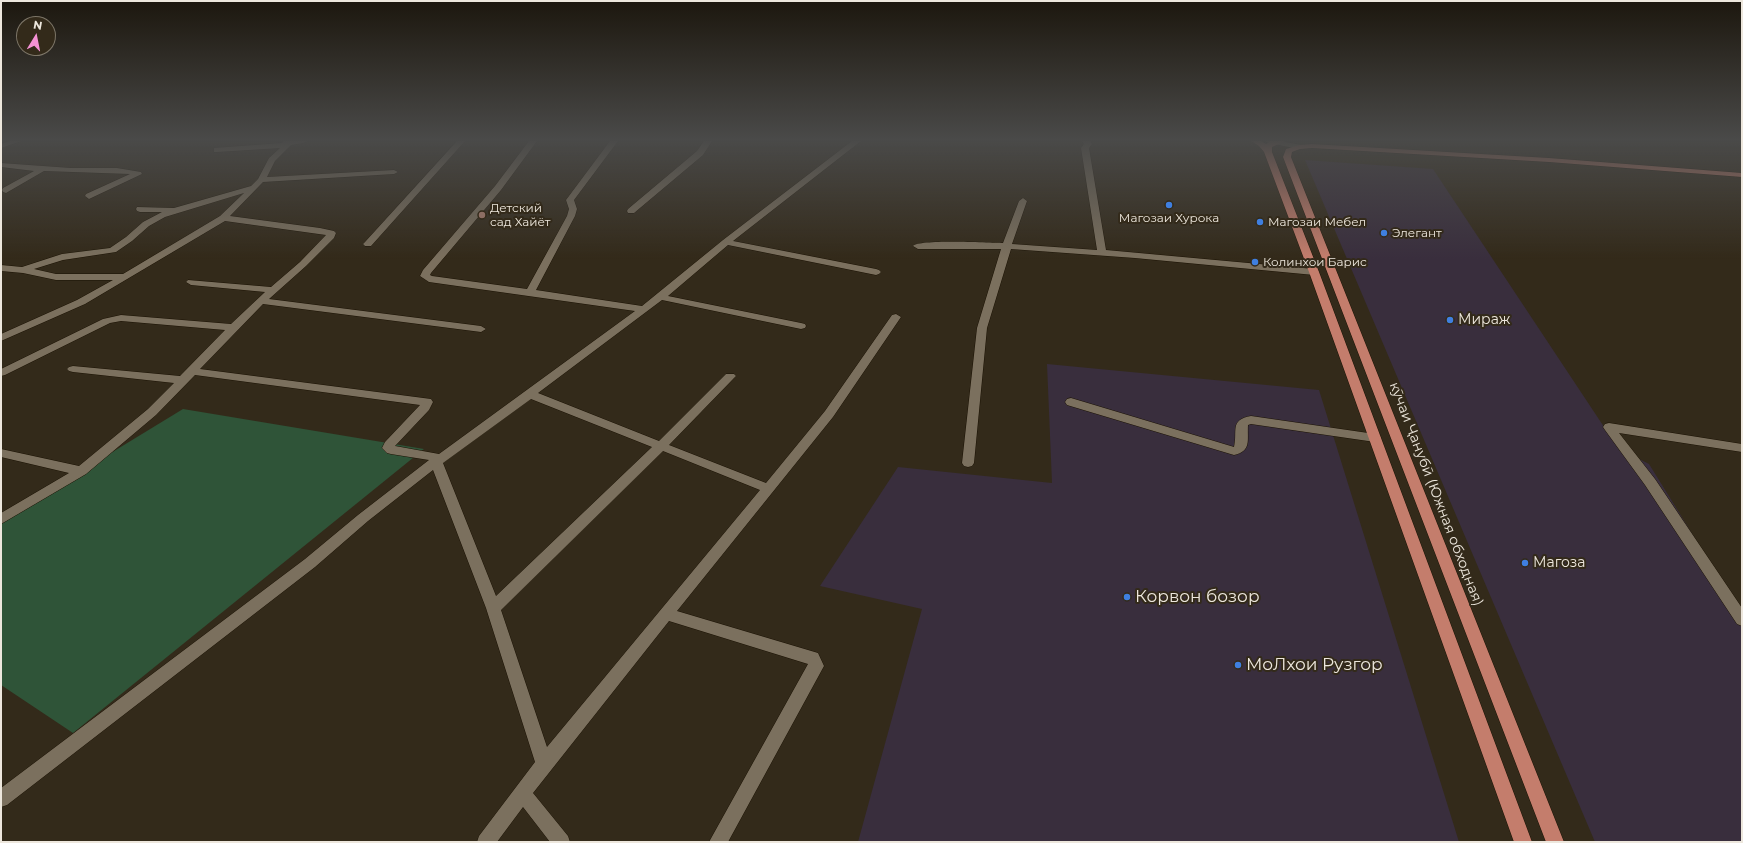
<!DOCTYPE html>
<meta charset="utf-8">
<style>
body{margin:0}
#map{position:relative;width:1743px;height:843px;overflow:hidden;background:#332a1a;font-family:Montserrat,sans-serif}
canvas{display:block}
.frame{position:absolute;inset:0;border:2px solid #ede7dd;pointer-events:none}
.north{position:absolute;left:16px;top:16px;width:40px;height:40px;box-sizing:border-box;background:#332a1a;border:1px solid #7d7668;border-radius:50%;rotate:10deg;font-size:11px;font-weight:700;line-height:16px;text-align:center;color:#ede7dd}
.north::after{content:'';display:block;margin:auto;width:14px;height:18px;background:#f491d4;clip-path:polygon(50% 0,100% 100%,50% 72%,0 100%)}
</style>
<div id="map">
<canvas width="1743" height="843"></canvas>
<div class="frame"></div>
<div class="north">N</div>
</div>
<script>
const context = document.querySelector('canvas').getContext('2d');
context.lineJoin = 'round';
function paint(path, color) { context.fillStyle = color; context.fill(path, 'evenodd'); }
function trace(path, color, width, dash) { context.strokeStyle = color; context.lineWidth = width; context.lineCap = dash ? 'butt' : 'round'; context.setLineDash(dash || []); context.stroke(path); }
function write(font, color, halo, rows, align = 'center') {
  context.font = font + ' Montserrat,sans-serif'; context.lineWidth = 4; context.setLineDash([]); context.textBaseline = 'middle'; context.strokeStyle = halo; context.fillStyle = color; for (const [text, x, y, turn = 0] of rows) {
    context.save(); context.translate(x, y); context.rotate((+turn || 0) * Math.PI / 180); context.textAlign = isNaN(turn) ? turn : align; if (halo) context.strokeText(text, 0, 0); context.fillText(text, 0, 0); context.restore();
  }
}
paint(new Path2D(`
 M1305 160 1433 169 1618 448 1649 464 1742 614V842H1595Z
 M1047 364 1319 390 1459 842H858L922 609 820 586 898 467 1052 483Z`), '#392e3d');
paint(new Path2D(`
 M183 409 424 449 73 733 1 685V520Z`), '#2f5438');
const minor = new Path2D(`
 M10 141H21L1 148V144Z
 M284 141H307L303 143 291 145 275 161 267 177 394 170 398 172 394 174 263 182 230 216 320 228 334 231 336 233 334 238 306 266 269 299 481 326 486 329 481 332 263 304 200 369 431 399 433 402 429 410 395 446 439 454 635 311 429 282 420 276 423 270 495 186 529 141H537L501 190 431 273 430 275 432 276 527 289 567 216 569 209 566 200 610 141H618L574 200 577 209 575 216 536 290 642 306 723 240 852 141H861L733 241 876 269 879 270 881 272 879 274 876 275 728 245 668 296 801 323 805 324 806 326 805 328 801 329 662 300 538 393 659 441 726 374H734L736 376 734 378 669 445 766 483 825 411 892 315 896 314 901 317 833 417 677 611 818 653 824 666 728 842H709L808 664 669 621 533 793 568 836 570 842H550L523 807 497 842H477L479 836 535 762 486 608 433 470 368 521 315 567 7 805 1 807V788L305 559 358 515 429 460 391 454 387 453 382 448 385 442 420 405 195 375 156 415 86 474 1 524V513L69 473 1 457V449L79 466 148 409 174 383 73 372 69 371 67 369 69 367 73 366 180 376 225 330 121 321 110 323 5 375 1 376V369L103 319 121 315 231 324 265 292 191 285 186 282 188 280 271 287 300 262 326 235 225 221 85 304 1 341V334L77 300 113 280H56L23 273 1 271V265L22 267 62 254 110 248 126 237 143 222 162 212H140L137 211 136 209 137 207 174 208 251 186 258 179 269 158 280 148 217 152H214V148L282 143ZM244 193 220 216 123 274H56L34 269 63 260 116 252 132 241 149 226 165 217ZM531 399 652 447 496 596 443 463ZM663 451 760 490 547 747 501 610Z
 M457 141H465L371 246H365L363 244 365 242Z
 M704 141H712L703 155 634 213H628L627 211 628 209 697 151Z
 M1082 141H1090L1092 144 1089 148 1106 250 1314 269 1319 272 1314 275 1135 258 1011 249 987 328 974 463 972 466 968 467 964 466 962 463 977 328 1001 249H918L913 246C920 239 990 243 1003 243L1019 201 1023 198 1027 201 1012 244 1097 250 1081 148 1084 144Z
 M1265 141H1279L1302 145 1303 147 1299 149 1269 143Z
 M1 163 71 168H117L141 172 142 174 89 199 85 196 86 194 130 174 44 171 6 193 3 192 2 190 3 188 34 171 1 167Z
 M1071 398 1234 447C1238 431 1229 420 1251 416L1375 434 1379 435 1381 438 1379 441 1375 442 1251 424 1248 425C1247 440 1252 451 1234 455L1067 405 1065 402 1067 399Z
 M1609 423 1742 444V452L1619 433 1655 479 1742 608V626L1737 624 1645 485 1605 430 1603 427 1605 424Z`);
const major = new Path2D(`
 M1251 141H1261L1266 144 1271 141H1285L1272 147V152L1319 272 1532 842H1514L1309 272 1264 152 1259 146Z
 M1312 144 1549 158 1742 173V177L1549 162 1312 148 1300 149 1292 152 1291 157 1564 842H1546L1283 157 1286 149 1299 145Z`);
trace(minor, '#1b1204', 1);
trace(major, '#1b1204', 1);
paint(minor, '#7b705e');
paint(major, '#c47d6c');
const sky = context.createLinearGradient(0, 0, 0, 259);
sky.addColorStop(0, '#1c170e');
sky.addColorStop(0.54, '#4a4a49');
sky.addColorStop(1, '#4a4a4900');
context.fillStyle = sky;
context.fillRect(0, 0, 1743, 259);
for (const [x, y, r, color] of [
 [1169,205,4,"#3f7fe0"],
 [482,215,4,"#8d6e63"],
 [1260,222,4,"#3f7fe0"],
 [1384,233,4,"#3f7fe0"],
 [1255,262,4,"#3f7fe0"],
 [1450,320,4,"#3f7fe0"],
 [1525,563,4,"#3f7fe0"],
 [1127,597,4,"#3f7fe0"],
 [1238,665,4,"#3f7fe0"]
]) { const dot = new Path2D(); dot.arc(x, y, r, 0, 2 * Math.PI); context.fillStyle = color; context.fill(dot); trace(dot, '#332a1a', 1.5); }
write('12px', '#ede7dd', '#332a1a', [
 ["Детский",490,208],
 ["сад Хайёт",490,222],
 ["Магозаи Хурока",1169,218,"center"],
 ["Магозаи Мебел",1268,222],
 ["Элегант",1392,233],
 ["Колинхои Барис",1263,262]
], 'left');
write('14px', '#ede7dd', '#332a1a', [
 ["Мираж",1458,320],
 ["Магоза",1533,563]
], 'left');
write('14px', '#ede7dd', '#332a1a', [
 ["кӯчаи Ҷанубӣ (Южная обходная)",1436,494,69]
]);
write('17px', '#ede7dd', '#332a1a', [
 ["Корвон бозор",1135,597],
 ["МоЛхои Рузгор",1246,665]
], 'left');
</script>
